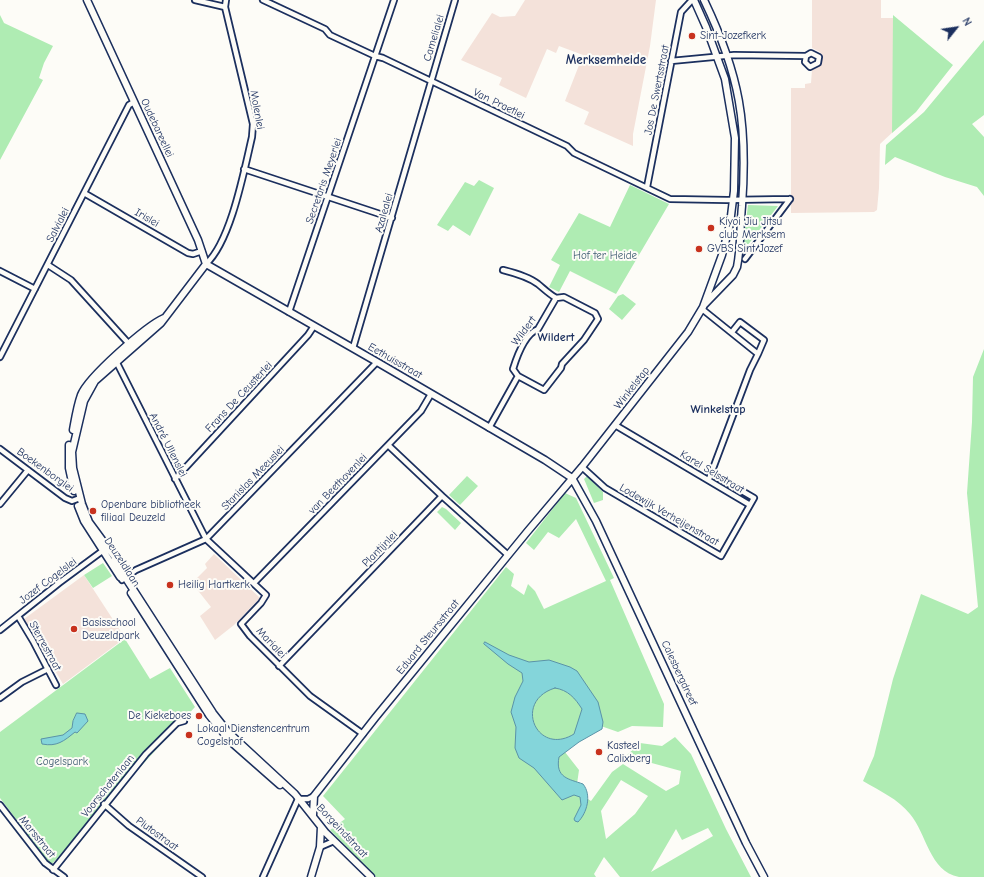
<!DOCTYPE html>
<meta charset="utf-8">
<style>
body{margin:0}
#map{position:relative;width:984px;height:877px;overflow:hidden;background:#fdfcf7;font-family:"Comic Neue",sans-serif}
canvas{display:block}
.north{position:absolute;left:936px;top:8px;width:40px;height:40px;-webkit-text-stroke:3px #fdfcf7;paint-order:stroke;rotate:60deg;font-size:11px;font-weight:700;line-height:16px;text-align:center;color:#1b2f5e}
.north::after{content:'';display:block;margin:auto;width:14px;height:18px;background:#1b2f5e;clip-path:polygon(50% 0,100% 100%,50% 72%,0 100%)}
</style>
<div id="map">
<canvas width="984" height="877"></canvas>
<div class="north">N</div>
</div>
<script>
const context = document.querySelector('canvas').getContext('2d');
context.lineJoin = 'round';
function paint(path, color) { context.fillStyle = color; context.fill(path, 'evenodd'); }
function trace(path, color, width, dash) { context.strokeStyle = color; context.lineWidth = width; context.lineCap = dash ? 'butt' : 'round'; context.setLineDash(dash || []); context.stroke(path); }
function write(font, color, halo, rows, align = 'center') {
  context.font = font + ' "Comic Neue",sans-serif'; context.lineWidth = 4; context.setLineDash([]); context.textBaseline = 'middle'; context.strokeStyle = halo; context.fillStyle = color; for (const [text, x, y, turn = 0] of rows) {
    context.save(); context.translate(x, y); context.rotate((+turn || 0) * Math.PI / 180); context.textAlign = isNaN(turn) ? turn : align; if (halo) context.strokeText(text, 0, 0); context.fillText(text, 0, 0); context.restore();
  }
}
paint(new Path2D(`
 M525 0H656L650 46 633 134V146L584 124 589 112 565 101 583 55 559 46 556 53 547 49 526 98 499 85 502 78 461 60 492 13 500 17 515 16Z
 M812 0H881V18H896L895 130 880 144 879 188 877 210 874 212 791 213V88H805V84L811 83 812 70 819 66 822 59 820 52 812 48Z
 M214 554 260 598 234 625 215 640 200 616 211 607 192 583 207 568 205 564Z
 M84 575 125 638 63 684 24 619Z`), '#f4e2da');
paint(new Path2D(`
 M0 15 4 23 53 46 44 63 39 78 43 80 0 160Z
 M893 15 953 65 916 112 892 133Z
 M984 40V115L972 124 984 137V196L977 187 945 177 895 157 885 165 886 145 924 112Z
 M479 180 494 188 470 236 453 225 448 231 437 225 465 182 474 186Z
 M630 185 669 204 616 294 570 271 559 292 549 287 560 265 551 260 579 213 610 227Z
 M748 205 778 206 747 246 743 245Z
 M623 294 636 304 622 320 609 309 618 296Z
 M984 349V877C976 877 967 877 959 877 929 871 927 834 910 814 898 799 880 791 863 781L874 756 893 679 921 594 968 614 978 607 967 493 972 422 973 377Z
 M467 476 478 486 460 505 449 495Z
 M587 476 603 492V500L594 503 584 479Z
 M565 493 576 498 614 578 610 580 664 704 663 727 632 726 618 732 598 725 561 747 579 770 576 791 591 801 612 772 623 764 666 791 679 784 681 771 626 756 640 743 662 746 675 737 691 754 726 829 751 877H620L604 857 594 874 596 877H376L330 830 345 819 323 796 506 567 514 574 511 586 524 595 528 584 535 591 544 609 606 581 576 519 559 538 548 532 534 550 526 543ZM621 780 648 796 635 814 606 839 601 811ZM708 828 713 836 651 872 676 829 682 840Z
 M442 507 446 509 461 523 455 530 437 512Z
 M103 563 112 576 93 588 84 575Z
 M125 639 150 679 170 668 195 707 51 865 0 798V732Z`), '#afecb3');
const water = new Path2D(`
 M485 642 509 655 529 662 549 660 570 667 577 671 598 702 603 722 602 729 579 742 559 757C555 778 569 779 583 784 592 795 587 813 578 822L575 821 574 819 581 805 580 797 574 795 562 800 534 768 519 758 515 748 516 727 511 712 515 697 523 681 522 673 508 664 484 644ZM555 688C568 690 575 698 582 709L574 734C537 757 512 701 555 688Z
 M77 713 85 714 88 721 77 733 75 732C64 741 57 747 42 744L41 739 63 735 72 728 73 721Z`);
paint(water, '#84d5da');
trace(water, '#5a93a8', 1);
const street = new Path2D(`
 M195 0 225 7
 M263 0 325 29 330 35 375 56 383 58 567 146 574 153 670 199 727 200 790 199
 M671 61 734 55 806 56 811 53 819 57 818 63 810 67 805 62 806 56
 M244 169 392 218
 M647 187 681 12 692 0
 M84 193 188 253 193 254 202 251
 M745 259 790 199
 M206 264C231 241 244 171 252 137L253 124 225 7 226 0
 M48 265 71 280 130 345
 M503 270C515 273 529 277 538 284 544 289 549 294 556 298
 M0 271 35 289
 M702 309 758 354 750 370 709 479
 M289 312 394 0
 M732 332 740 322 764 340 758 354
 M353 348 455 0
 M0 357 129 105 134 102
 M116 361 206 539 266 595 261 603 241 624 250 636 310 696 363 734
 M615 425 750 505
 M489 428 518 376 544 390 561 368 562 364 584 340 598 319 595 313 564 297 556 298 538 329C525 334 517 356 513 369L518 376
 M0 449 65 498 72 501 80 498
 M582 467 605 488 721 556 754 498 711 473
 M175 479 308 335 314 326
 M442 496 508 555
 M0 504 28 470
 M122 580 136 570 206 539 377 362
 M254 583 421 411 431 394
 M18 616 33 641 56 685
 M0 630 59 583 105 549
 M279 666 442 496 388 445
 M0 698 22 682 48 669
 M104 804 129 826 202 877
 M0 805 45 863 64 877
 M320 847 334 841
 M53 870 146 754 177 723 184 721
 M263 877 298 799H308L314 796`);
const secondary = new Path2D(`
 M87 0 198 240 206 264
 M704 0C740 75 748 124 742 206 740 226 741 247 737 267L733 275 704 305
 M206 264 377 362 545 460 572 478 596 521 746 843 764 877
 M206 264 161 323 95 381 84 401 72 452 73 468 82 504 89 522 114 556 118 566 213 713 228 732 295 794 326 833 371 877
 M73 430C75 419 77 406 81 395 88 377 146 326 164 318
 M69 445V468L74 491
 M78 506 84 521 120 577
 M131 593 209 715 230 741 280 785
 M313 815 314 796 375 718 527 532 582 467 688 332 703 307 722 255 730 224 734 191 735 138 725 79 706 27 694 0
 M311 877 320 847 321 827`);
trace(street, '#1b2f5e', 8);
trace(secondary, '#1b2f5e', 9);
trace(street, '#fdfcf7', 4.5);
trace(secondary, '#fdfcf7', 6);
for (const [x, y, r, color] of [
 [692,36,4,"#c8321e"],
 [711,228,4,"#c8321e"],
 [699,249,4,"#c8321e"],
 [93,511,4,"#c8321e"],
 [170,585,4,"#c8321e"],
 [74,629,4,"#c8321e"],
 [199,716,4,"#c8321e"],
 [189,735,4,"#c8321e"],
 [599,752,4,"#c8321e"]
]) { const dot = new Path2D(); dot.arc(x, y, r, 0, 2 * Math.PI); context.fillStyle = color; context.fill(dot); trace(dot, '#fdfcf7', 1.5); }
write('11px', '#1b2f5e', '#fdfcf7', [
 ["Sint-Jozefkerk",700,36],
 ["Kiyoi Jiu Jitsu",719,222],
 ["club Merksem",719,235],
 ["GVBS Sint Jozef",707,249],
 ["Openbare bibliotheek",101,505],
 ["filiaal Deuzeld",101,518],
 ["Heilig Hartkerk",178,585],
 ["Basisschool",82,623],
 ["Deuzeldpark",82,636],
 ["De Kiekeboes",191,716,"right"],
 ["Lokaal Dienstencentrum",197,729],
 ["Cogelshof",197,742],
 ["Kasteel",607,746],
 ["Calixberg",607,759]
], 'left');
write('11px', '#1b2f5e', '#fdfcf7', [
 ["Camelialei",434,38,-73],
 ["Jos De Swertsstraat",657,90,-79],
 ["Van Praetlei",499,104,26],
 ["Molenlei",257,110,80],
 ["Oudebareellei",157,128,65],
 ["Secretaris Meyerlei",324,181,-71],
 ["Azalealei",384,213,-74],
 ["Irislei",147,218,30],
 ["Salvialei",58,225,-63],
 ["Wildert",524,331,-53],
 ["Eethuisstraat",395,361,30],
 ["Winkelstap",632,388,-52],
 ["Frans De Ceusterlei",239,397,-47],
 ["André Ullenslei",168,445,63],
 ["Boekenborglei",45,470,36],
 ["Karel Selsstraat",712,472,31],
 ["Stanislas Meeuslei",253,478,-46],
 ["van Beethovenlei",338,484,-46],
 ["Lodewijk Verheijenstraat",669,515,30],
 ["Plantijnlei",380,549,-46],
 ["Deuzeldlaan",122,562,57],
 ["Jozef Cogelslei",48,581,-37],
 ["Eduard Steursstraat",428,637,-51],
 ["Marialei",271,643,47],
 ["Sterrestraat",45,646,61],
 ["Calesbergdreef",679,673,65],
 ["Voorschotenlaan",108,786,-51],
 ["Borgeindstraat",342,831,47],
 ["Plutostraat",157,834,36],
 ["Marsstraat",37,837,51]
]);
write('11px', '#405e73', '#fdfcf7', [
 ["Hof ter Heide",605,256],
 ["Cogelspark",62,762]
]);
write('bold 12px', '#1b2f5e', '#fdfcf7', [
 ["Wildert",556,338],
 ["Winkelstap",718,410]
]);
write('bold 13px', '#1b2f5e', '#fdfcf7', [
 ["Merksemheide",606,60]
]);
</script>
